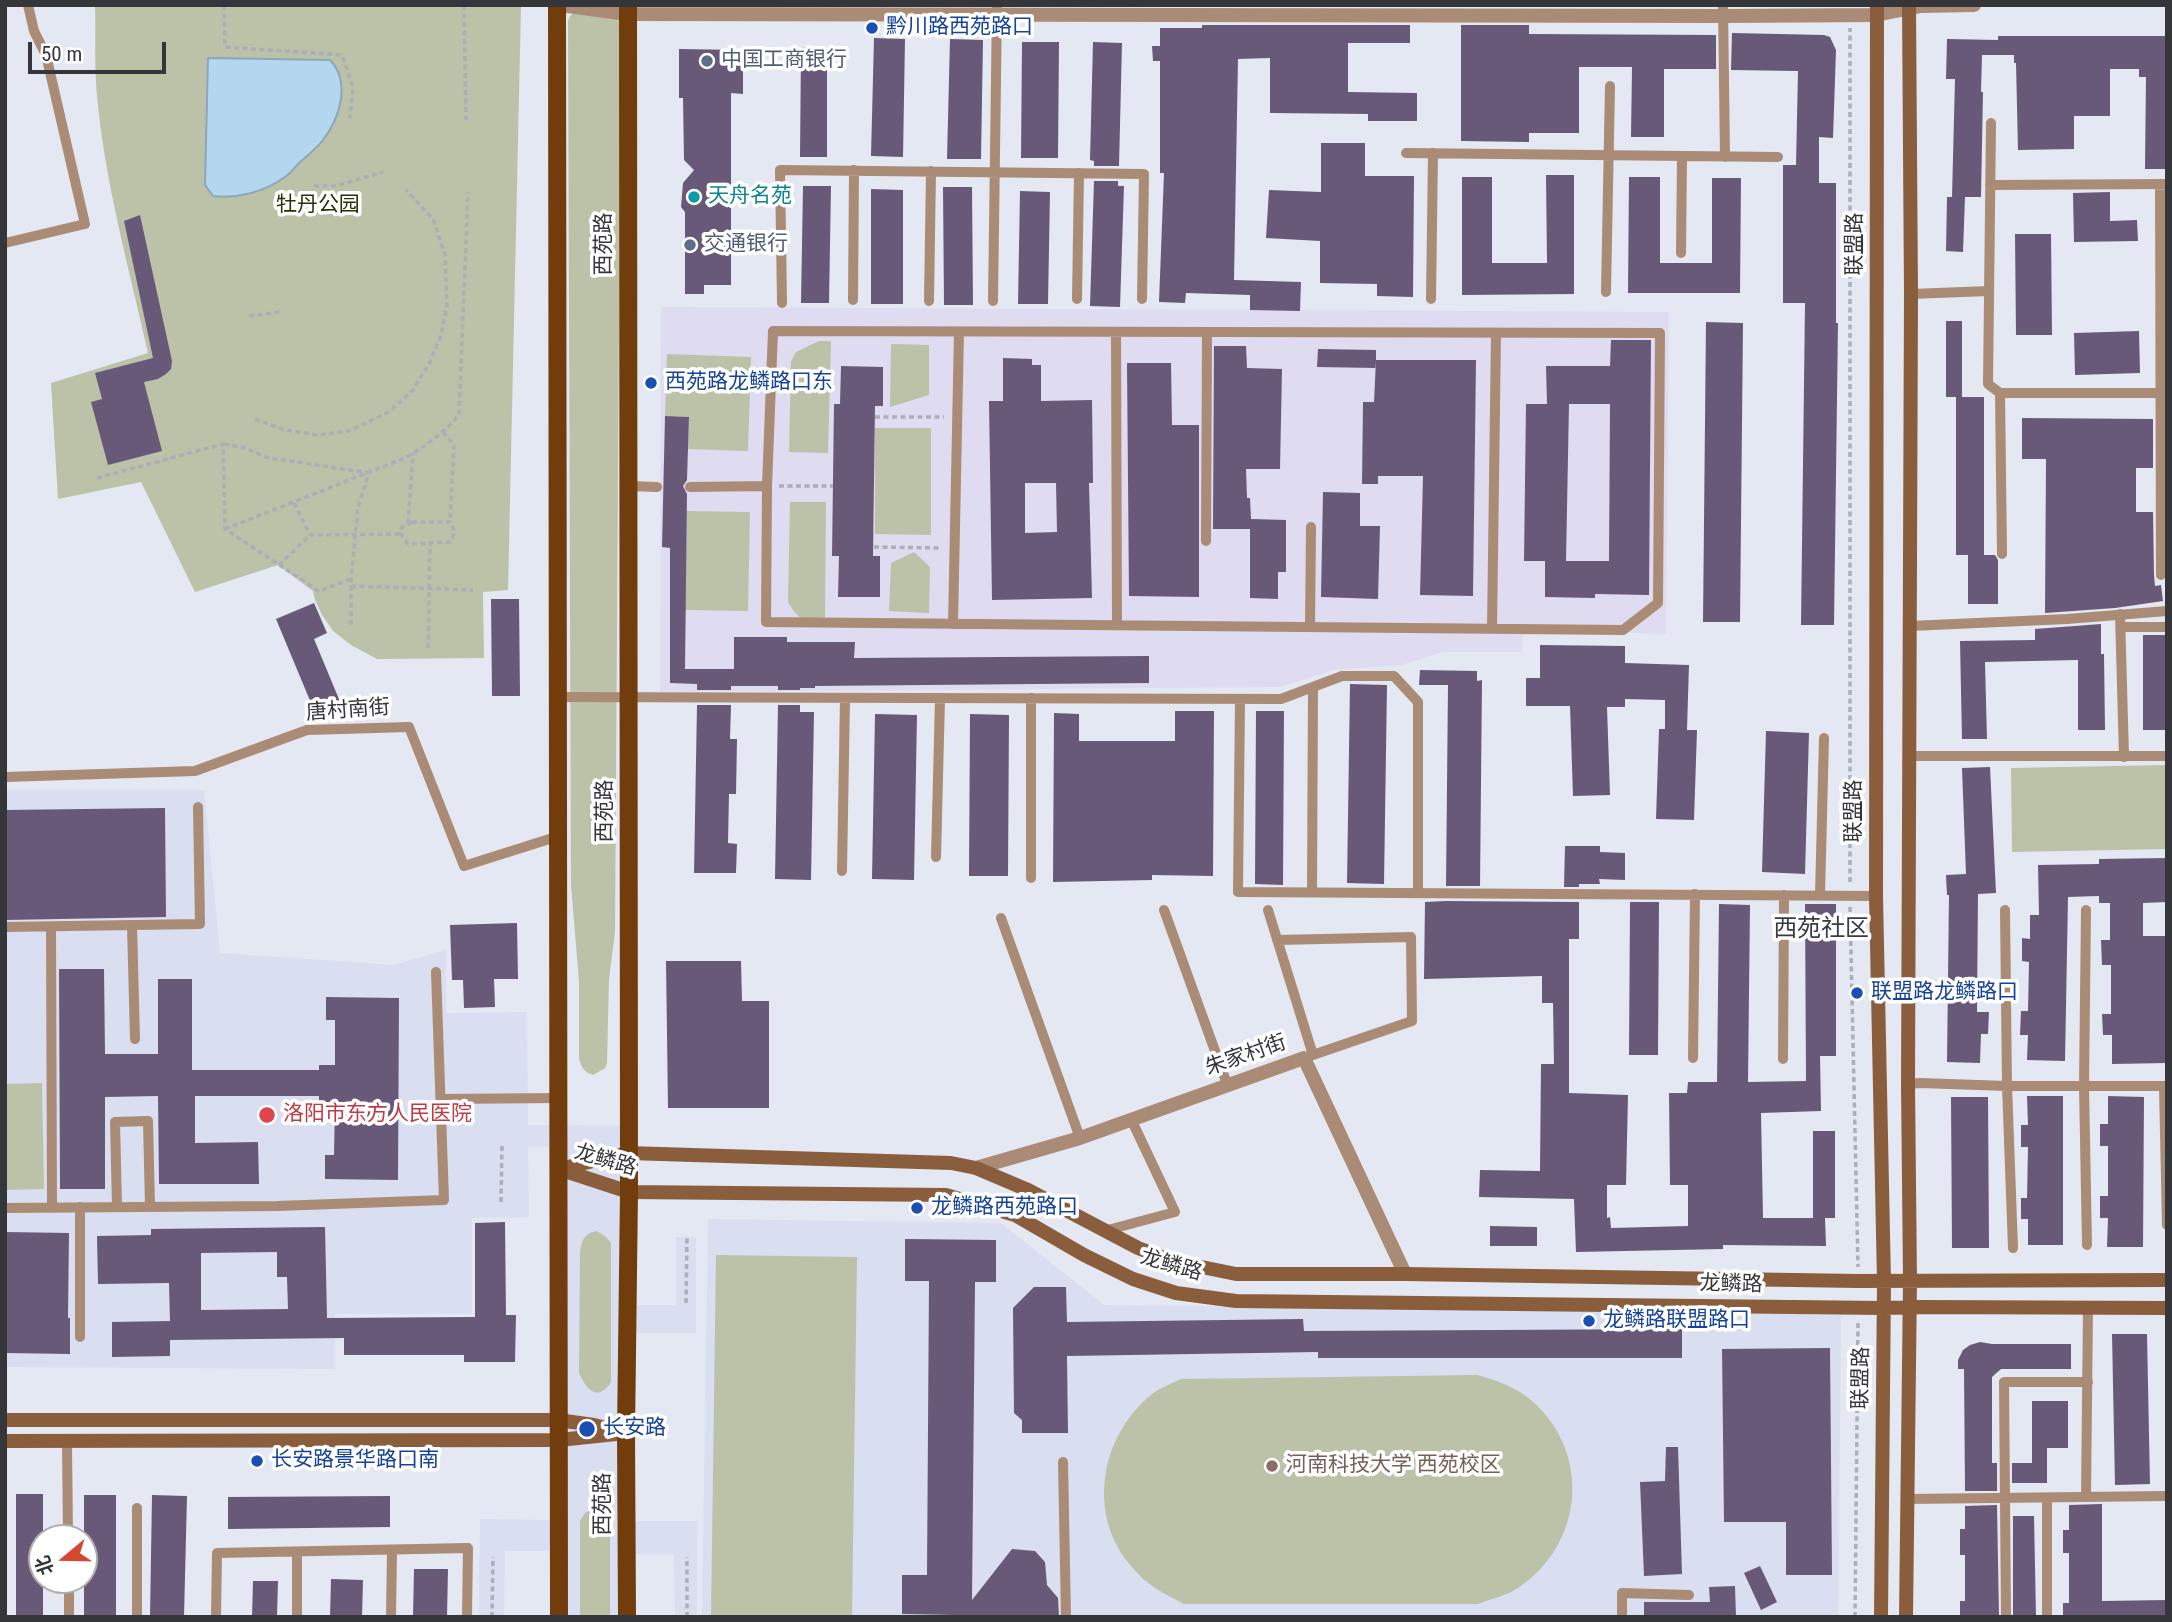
<!DOCTYPE html>
<meta charset="utf-8">
<style>
body{margin:0}
#map{position:relative;width:2172px;height:1622px;overflow:hidden;background:#e4e8f2;font-family:"Roboto Condensed","Noto Sans SC",sans-serif}
canvas{display:block}
.frame{position:absolute;inset:0;border:7px solid #35363a;pointer-events:none}
.north{position:absolute;left:28px;top:1524px;width:70px;height:70px;box-sizing:border-box;background:#fff;border:2px solid #aeafb0;border-radius:50%;rotate:251deg;font-size:19px;font-weight:700;line-height:28px;text-align:center;color:#35363a}
.north::after{content:'';display:block;margin:auto;width:24px;height:32px;background:#d44831;clip-path:polygon(50% 0,100% 100%,50% 72%,0 100%)}
.scale{position:absolute;left:28px;top:42px;width:138px;height:32px;box-sizing:border-box;border:4px solid #35363a;border-top:0;padding-left:9px;font-size:21px;line-height:24px;white-space:nowrap;color:#35363a;-webkit-text-stroke:5px #fff;paint-order:stroke}
</style>
<div id="map">
<canvas width="2172" height="1622"></canvas>
<div class="frame"></div>
<div class="north">北</div>
<div class="scale">50 m</div>
</div>
<script>
const context = document.querySelector('canvas').getContext('2d');
context.lineJoin = 'round';
function paint(path, color) { context.fillStyle = color; context.fill(path, 'evenodd'); }
function trace(path, color, width, dash) { context.strokeStyle = color; context.lineWidth = width; context.lineCap = dash ? 'butt' : 'round'; context.setLineDash(dash || []); context.stroke(path); }
function write(font, color, halo, rows, align = 'center') {
  context.font = font + ' "Roboto Condensed","Noto Sans SC",sans-serif'; context.lineWidth = 7; context.setLineDash([]); context.textBaseline = 'middle'; context.strokeStyle = halo; context.fillStyle = color; for (const [text, x, y, turn = 0] of rows) {
    context.save(); context.translate(x, y); context.rotate((+turn || 0) * Math.PI / 180); context.textAlign = isNaN(turn) ? turn : align; if (halo) context.strokeText(text, 0, 0); context.fillText(text, 0, 0); context.restore();
  }
}
paint(new Path2D(`
 M661 307 1669 312 1666 634 1523 629 1522 652H1443L1401 665 1334 670 1280 687 660 692Z`), '#dfdbf1');
paint(new Path2D(`
 M5 790H204L220 953 394 965 446 950V1013L527 1012 528 1125 623 1126V1305H676V1237H696V1333H623L622 1521H697V1617H675L674 1554H621V1617H551V1551H505L504 1617H479L480 1519 551 1520 553 1146 528 1147 529 1217 472 1218V1314H335V1369L5 1367Z
 M708 1219 1001 1223 1104 1305 1841 1315 1838 1617H702Z`), '#d9def0');
paint(new Path2D(`
 M95 5H521L508 590 483 592 484 658 377 659 351 645 333 631 322 615 315 600 313 591 278 565 195 592 141 482 58 499 51 383 148 353C129 268 105 183 97 96 94 66 96 35 95 5Z
 M574 13H614L621 21 615 932 609 979 607 1063 605 1068 593 1075C584 1072 582 1068 579 1059V981L571 885 568 21 570 16Z
 M819 341H831L828 453 789 452 791 361 796 352Z
 M891 344 929 345V395L890 407Z
 M667 354 751 357 748 451 688 449 689 417 665 416Z
 M875 428H931V535L875 534Z
 M790 502H826L825 617C805 625 798 619 788 602Z
 M687 511 750 512 748 611 685 610Z
 M914 552 930 567 929 613 889 611 891 563Z
 M2167 765V849L2012 852 2011 768Z
 M42 1083 44 1189 5 1190V1084Z
 M597 1231 606 1237 611 1243V1382C597 1403 586 1389 579 1373L580 1253C581 1242 584 1233 597 1231Z
 M716 1255 857 1257 852 1617H711Z
 M1478 1375C1497 1381 1516 1387 1531 1400 1592 1453 1584 1544 1518 1588 1506 1596 1490 1599 1478 1604H1184C1165 1594 1146 1585 1132 1567 1086 1515 1100 1436 1152 1394 1160 1388 1171 1384 1181 1379Z
 M593 1509 600 1510 610 1521V1617H580V1521L585 1513Z`), '#bbc2a8');
const water = new Path2D(`
 M208 58 330 60C351 82 340 118 323 140 317 148 308 155 300 162 295 167 290 174 285 177 264 192 238 199 213 196L205 185Z`);
paint(water, '#b3d7ef');
trace(water, '#8da7b9', 2);
paint(new Path2D(`
 M1202 25H1410V43H1348V92L1417 93V121H1368V114L1270 113V58L1238 59 1234 280 1301 282 1300 311 1250 310V295L1186 293 1185 303 1159 302 1164 173H1160V61H1153L1152 46H1160V28H1202Z
 M1461 25H1529V34L1716 35V69H1664V137H1631L1632 67H1579V133H1529V142L1461 141Z
 M1732 33 1824 35 1830 37 1836 50 1833 138 1819 137V183H1836V323H1838L1834 625H1801L1805 303H1783V165H1796L1798 71 1731 70Z
 M1998 36H2167V169H2145L2146 77H2139V69H2110V116H2074V149L2018 150 2016 63H2014V55H1982L1981 92H1983L1981 197H1961H1965L1963 252 1946 251 1947 197H1952L1955 79H1946L1947 39 1998 40Z
 M874 38 905 39 903 157 871 156Z
 M950 39 983 40 981 159H947Z
 M1022 42H1059L1058 158H1021Z
 M1093 42 1122 43 1119 166H1094V161L1090 160Z
 M801 47H827V157H800Z
 M679 49 743 50V94L731 93V285H704V294H685V212L681 207 683 183 694 170 684 160 683 98H679Z
 M1321 143H1365V176H1414L1413 297 1377 296V284L1320 283V241L1266 238 1269 190 1321 192Z
 M1546 175H1574V294L1462 295V177H1492V263H1547Z
 M1629 177H1660V263H1712V178H1741L1740 293H1628Z
 M1094 181H1118V186H1124L1120 307 1090 306Z
 M803 186H831L829 303H801Z
 M943 187H972L973 305H944Z
 M871 189 903 190V304H871Z
 M1020 191 1050 192 1048 304H1018Z
 M2110 192V221L2137 220 2138 241 2074 242 2073 193Z
 M140 215 172 361 171 369 166 374 158 379 144 382 162 451 108 465 91 402 102 399 95 373 153 358 124 221Z
 M2015 234H2051L2052 335H2016Z
 M1946 321H1962V397H1984V555H1995L1998 560V604H1968V555H1956V397H1946Z
 M1706 322 1743 323 1740 622H1703Z
 M2139 331 2140 373 2075 375 2074 333Z
 M1611 340H1651L1649 595 1595 594V598L1545 597V561H1524L1526 404H1547L1546 366H1610ZM1569 404H1610L1609 561H1566Z
 M1214 346H1246L1247 368 1282 369 1280 469H1246L1247 498H1250L1251 519 1286 520V572H1278V599L1250 598V529H1213Z
 M1318 349 1376 350V368L1317 367Z
 M1003 358 1032 359V365H1041V401L1092 400 1093 483H1089L1092 598 992 600 989 401H1003ZM1025 483H1056L1057 532 1025 533Z
 M1376 360H1476L1473 596 1420 595 1423 476H1378V484H1362L1363 402H1374Z
 M1127 363H1171L1172 425H1199V597L1129 596Z
 M841 366 883 367V406H875L873 556H880V597H838L839 556H832L834 404H840Z
 M665 416 689 417 687 480 683 486 687 494 685 669H734V637H787V642H855L854 658 1149 656V683L815 686V688H800V690H778V686H731V690H697V684L670 683V548L662 547Z
 M2022 418 2153 419V468H2136V512H2153L2154 575 2155 586 2161 585 2163 601 2115 608 2045 613 2046 459H2022Z
 M1323 492 1360 493V526H1380L1378 599 1321 597Z
 M491 599H519L520 696H492Z
 M314 603 327 633 314 639 341 704 316 715 276 619Z
 M2101 624V654H2104L2105 730H2078V660L1985 662 1987 739H1962L1960 641 2035 640V629Z
 M2143 635H2167V730H2143Z
 M1540 645 1625 646V663L1689 665 1687 730H1697L1694 820 1656 819 1659 729H1665V700L1625 699V707H1607L1610 795 1573 796 1570 706H1526V678H1540Z
 M1420 670 1477 671V681L1482 680 1480 886H1446L1448 685H1419Z
 M1350 684 1387 685 1384 884 1347 883Z
 M697 705H731L730 739H737L736 794H729L728 843 737 844 736 873H694Z
 M778 705H800V712H814L811 880 775 879Z
 M1175 711H1214L1213 876 1152 875V880L1053 882 1054 713 1079 714V741H1175Z
 M1256 711H1284L1283 885 1255 884Z
 M875 714 917 715 914 880 872 879Z
 M970 714 1009 715 1008 876H969Z
 M1766 731 1809 733 1805 874 1762 872Z
 M1990 767 1996 893 1978 894 1977 1012H1989L1988 1034H1981L1980 1063 1947 1062 1949 895H1947L1946 875 1966 874 1962 768Z
 M165 808 166 917 5 920V810Z
 M1565 846H1600V852L1625 853V880L1599 879 1600 884H1579V887H1564Z
 M2167 858V902L2143 903V936H2167V1063L2112 1064V1035H2103L2102 1014H2111V965H2102L2101 940H2110V903H2099V896L2068 897 2065 1061 2027 1060 2028 1035H2020L2021 1011H2028L2029 962 2022 961V938L2030 939V915H2039L2038 865 2099 864V859Z
 M1446 901 1579 902V939H1569V1093L1628 1095 1626 1185H1607V1218L1610 1217 1611 1228 1688 1226V1185H1670L1669 1093H1687L1688 1082H1717L1719 904 1750 905 1748 1082 1806 1081 1805 904H1836V1056H1820L1821 1111 1761 1113 1763 1218H1813V1131H1835V1218H1825L1826 1246 1723 1245V1249L1576 1252 1574 1199 1479 1197 1480 1170 1540 1171 1541 1064H1554L1553 1003H1542V976L1424 979 1425 902Z
 M1630 902H1659L1658 1055H1629Z
 M517 923 518 979H494L495 1007 464 1008 463 980H452L450 925Z
 M666 961H741L742 1001H769V1108H668Z
 M59 969H104L105 1054H158V979H192V1070H319V1065H335V1020H326V997L399 998 398 1180 325 1179V1155H334L335 1103H319V1096H195V1143L258 1142 259 1184H159L158 1096 105 1097V1189H60Z
 M2027 1096H2063V1245H2028V1219H2021V1198H2027L2028 1147H2021V1125H2028Z
 M2108 1096 2144 1097 2143 1247H2107L2108 1218H2100V1196H2108V1146H2100V1124H2108Z
 M1951 1097H1988L1989 1248H1952Z
 M505 1222 506 1315H516L515 1362H464V1355H344V1338L170 1340V1356L112 1357V1322L170 1321 169 1283 98 1284 97 1236 151 1235V1229L325 1227 327 1318 475 1317V1223ZM277 1252V1277H287L288 1309 201 1310V1253Z
 M1490 1226 1537 1227V1246H1490Z
 M5 1232 69 1233 68 1318H70V1354L5 1353Z
 M905 1239 996 1240V1282H975L972 1600 1012 1549 1035 1551 1045 1562 1047 1585 1058 1598 1059 1617 902 1614V1575H927L929 1281H905Z
 M1034 1287H1066L1067 1322 1303 1319 1304 1331 1682 1329V1358H1318V1352L1067 1356 1068 1433H1022V1420L1014 1413 1013 1308Z
 M2112 1334H2147L2150 1484 2115 1485Z
 M1980 1342 1992 1344H2071V1369H2001L1992 1377V1463H1997V1491H1965L1964 1369H1958V1360L1963 1350 1970 1345Z
 M1830 1348 1832 1575H1786V1522H1724L1722 1349Z
 M2032 1401H2068V1448H2047V1483H2012V1463H2032Z
 M1666 1447H1678L1682 1574 1644 1576 1640 1482 1665 1481Z
 M16 1494H43V1617H16Z
 M84 1495H116V1617H84Z
 M152 1495 187 1496 184 1617H150Z
 M390 1496V1527L228 1529V1497Z
 M2102 1504V1601L2167 1600V1617H2063V1603H2069V1553H2063V1530H2069V1505Z
 M1997 1505 1999 1617H1960V1601H1965V1555H1960V1529H1965V1506Z
 M2013 1516H2034L2036 1617H2013Z
 M1760 1566 1777 1602 1761 1610 1744 1573Z
 M414 1569H448L447 1617H413Z
 M331 1579 363 1580 362 1617H330Z
 M253 1581H278L277 1617H252Z
 M1735 1586 1736 1617H1644V1602H1710L1709 1587Z`), '#695978');
trace(new Path2D(`
 M224 5 225 47 342 55 353 87 350 118
 M464 5 466 120
 M314 186H336L383 172
 M249 316 280 312
 M875 417H944
 M255 419 285 430 318 435 349 431 389 412 413 390 430 362 441 335 447 306 445 255 433 219 406 190
 M443 432 454 445 450 522
 M224 444 246 448 265 457 369 473 358 507 351 579V628
 M97 478 223 444 225 529 319 591 351 579
 M779 486H833
 M294 503 310 535
 M412 522H450L455 532 450 542 408 544 401 534 402 527Z
 M408 523 413 453
 M225 529 405 458C425 446 443 434 459 415L468 192
 M874 547 942 548
 M279 565 310 535 401 534
 M351 586 473 590
 M428 648 430 545
 M1850 882V28
 M1850 907 1858 1267
 M501 1202 502 1144
 M686 1303 687 1237
 M492 1617 493 1557
 M687 1617V1557
 M1855 1617 1858 1323`), '#acafb7', 3.5, [5, 3.5]);
trace(new Path2D(`
 M1723 5 1725 157
 M1991 123 1988 384 2000 393H2167
 M1406 153 1778 157
 M2160 184 2161 575
 M1990 185 2167 184
 M5 243 85 224 46 55 34 31 28 5
 M1681 253 1682 156
 M1606 292 1610 86
 M1911 294 1989 291
 M1077 299 1079 173
 M1431 299 1433 153
 M853 300 854 170
 M929 301 931 171
 M993 301 997 5
 M782 303 780 170 1144 174 1142 299
 M773 331 1660 333 1658 603 1623 630 766 622 767 486Z
 M1116 332 1117 625
 M2000 393 2002 554
 M628 486 657 487
 M690 487 767 486
 M1206 541 1207 332
 M2120 614 2124 757
 M953 624 959 332
 M1910 626 2067 619 2167 611
 M1310 627 1311 527
 M2121 627H2167
 M1492 629 1496 333
 M558 697 1281 699 1342 676H1394L1418 702V893
 M1240 699 1238 892 1876 896
 M1910 756H2167
 M5 777 195 771 307 730 409 727 464 866 559 836
 M936 857 940 698
 M842 871 845 698
 M1031 878V698
 M1312 892 1313 687
 M1820 895 1824 738
 M1164 910 1227 1084
 M1268 910 1313 1055
 M2005 910 2007 1086 2013 1248
 M2086 910 2084 1086 2087 1245
 M1001 918 1080 1138
 M132 925 135 1039
 M5 927 200 924 198 807
 M51 927 52 1207
 M1277 940 1411 937 1412 1021 1304 1058
 M1693 1058 1695 894
 M1783 1059 1784 895
 M1908 1084 1920 1083 2007 1086H2167
 M2164 1086 2167 1225
 M441 1099 559 1098
 M80 1207V1337
 M117 1207 115 1122 148 1121 150 1207
 M5 1208 277 1206 444 1200 436 972
 M1104 1231 1175 1212 1131 1119
 M67 1442 68 1538
 M1063 1462 1066 1617
 M2086 1497 2088 1308
 M1907 1499 2167 1496
 M137 1508V1617
 M69 1580V1617
 M216 1617 217 1553 468 1548 467 1617
 M297 1617V1552
 M391 1617 392 1550
 M1622 1617V1593L1689 1595
 M2006 1617 2004 1382H2088
 M2047 1617V1498`), '#aa8b75', 10);
trace(new Path2D(`
 M560 5 628 14 1723 16 1876 15 1921 6 1974 5
 M976 1168 1080 1138 1304 1058 1405 1274`), '#aa8b75', 14);
trace(new Path2D(`
 M1877 5 1876 896 1884 1281 1881 1617
 M559 1169 629 1192 946 1195 1015 1215 1084 1255 1133 1279 1176 1293 1236 1301 1884 1308 1922 1307 2167 1308
 M559 1169 628 1153 951 1163 976 1168 1028 1190 1138 1248 1172 1261 1236 1274H1405L1858 1281 2167 1280
 M5 1420H558L594 1425 626 1433
 M5 1441 559 1440 616 1434
 M1906 1617 1910 1281 1908 1084 1911 294 1909 5`), '#8a5e3d', 14);
trace(new Path2D(`
 M557 5 559 1617
 M627 1617 626 1433 629 1192 628 5`), '#723d0c', 18);
for (const [x, y, r, color] of [
 [872,28,7,"#1a4fb4"],
 [707,61,7,"#5c6f8a"],
 [694,197,7,"#0f9aa8"],
 [690,245,7,"#5c6f8a"],
 [651,383,7,"#1a4fb4"],
 [1857,993,7,"#1a4fb4"],
 [267,1115,9,"#e0444e"],
 [917,1208,7,"#1a4fb4"],
 [1589,1321,7,"#1a4fb4"],
 [587,1429,9,"#1a4fb4"],
 [257,1461,7,"#1a4fb4"],
 [1272,1466,7,"#8d6e63"]
]) { const dot = new Path2D(); dot.arc(x, y, r, 0, 2 * Math.PI); context.fillStyle = color; context.fill(dot); trace(dot, '#fff', 2.5); }
write('21px', '#164399', '#fff', [
 ["黔川路西苑路口",886,28],
 ["西苑路龙鳞路口东",665,383],
 ["联盟路龙鳞路口",1871,993],
 ["龙鳞路西苑路口",931,1208],
 ["龙鳞路联盟路口",1603,1321],
 ["长安路",603,1429],
 ["长安路景华路口南",271,1461]
], 'left');
write('21px', '#4e5e75', '#fff', [
 ["中国工商银行",721,61],
 ["交通银行",704,245]
], 'left');
write('21px', '#0d838f', '#fff', [
 ["天舟名苑",708,197]
], 'left');
write('21px', '#283004', '#fff', [
 ["牡丹公园",318,206]
]);
write('21px', '#35363a', '#fff', [
 ["西苑路",605,244,-90],
 ["联盟路",1856,244,-90],
 ["唐村南街",348,711,-4],
 ["西苑路",606,811,-90],
 ["联盟路",1855,811,-90],
 ["朱家村街",1246,1056,-19],
 ["龙鳞路",605,1161,16],
 ["龙鳞路",1171,1266,16],
 ["龙鳞路",1731,1285,1],
 ["联盟路",1862,1378,-89],
 ["西苑路",604,1504,-90]
]);
write('21px', '#be3a42', '#fff', [
 ["洛阳市东方人民医院",283,1115]
], 'left');
write('21px', '#785e54', '#fff', [
 ["河南科技大学 西苑校区",1286,1466]
], 'left');
write('24px', '#383b43', '#fff', [
 ["西苑社区",1821,930]
]);
</script>
